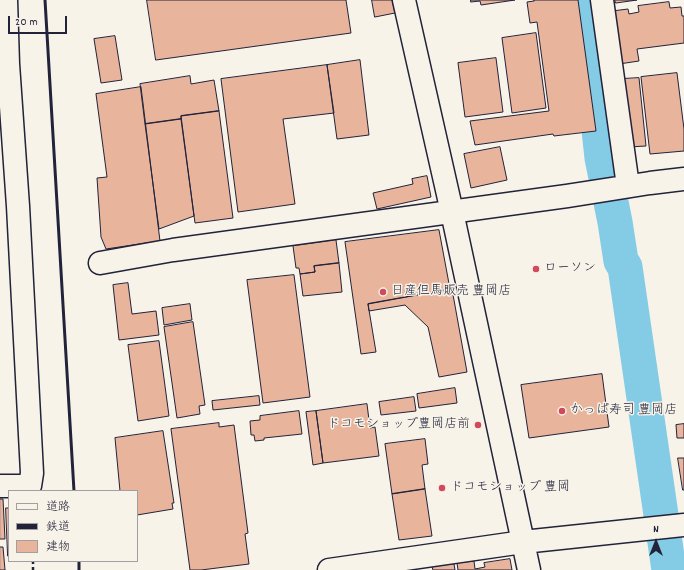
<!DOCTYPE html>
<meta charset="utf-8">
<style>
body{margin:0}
#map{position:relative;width:684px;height:570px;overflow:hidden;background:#f7f3e8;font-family:Dekko,"Klee One",sans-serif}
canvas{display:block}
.legend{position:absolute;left:8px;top:490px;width:130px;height:72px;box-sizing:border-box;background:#f7f3e8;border:1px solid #a29fa3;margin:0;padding:5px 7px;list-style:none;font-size:12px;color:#22223b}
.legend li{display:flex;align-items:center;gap:8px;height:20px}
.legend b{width:20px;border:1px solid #a29fa3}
.north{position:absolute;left:636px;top:522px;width:40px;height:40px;-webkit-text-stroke:3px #f7f3e8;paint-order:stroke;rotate:0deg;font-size:11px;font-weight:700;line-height:16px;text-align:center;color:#22223b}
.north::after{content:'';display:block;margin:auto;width:14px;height:18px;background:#22223b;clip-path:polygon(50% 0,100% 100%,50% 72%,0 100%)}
.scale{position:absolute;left:8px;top:16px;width:59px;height:18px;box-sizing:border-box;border:2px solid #22223b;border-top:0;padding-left:5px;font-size:12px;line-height:14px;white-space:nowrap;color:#22223b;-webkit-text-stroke:3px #f7f3e8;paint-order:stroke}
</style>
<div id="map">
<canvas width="684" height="570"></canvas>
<ul class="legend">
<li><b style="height:5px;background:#f7f3e8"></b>道路</li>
<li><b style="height:5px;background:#22223b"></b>鉄道</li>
<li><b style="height:11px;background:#e8b49b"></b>建物</li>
</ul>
<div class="north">N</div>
<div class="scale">20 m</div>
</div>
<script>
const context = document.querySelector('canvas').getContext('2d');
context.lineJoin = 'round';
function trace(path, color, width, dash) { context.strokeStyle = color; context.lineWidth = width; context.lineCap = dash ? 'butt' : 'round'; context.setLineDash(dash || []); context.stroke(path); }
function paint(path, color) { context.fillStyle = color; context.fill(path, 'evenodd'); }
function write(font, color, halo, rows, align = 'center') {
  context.font = font + ' Dekko,"Klee One",sans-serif'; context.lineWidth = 3; context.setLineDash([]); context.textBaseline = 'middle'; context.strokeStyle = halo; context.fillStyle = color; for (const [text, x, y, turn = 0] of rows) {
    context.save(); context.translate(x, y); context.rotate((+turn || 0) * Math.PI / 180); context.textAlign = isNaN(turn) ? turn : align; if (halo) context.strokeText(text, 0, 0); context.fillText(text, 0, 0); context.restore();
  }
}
trace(new Path2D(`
 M585 0 602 158 615 222 621 261 625 267 669 570`), '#84cbe5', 35);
const building = new Path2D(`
 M147 0H346L351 33 156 60Z
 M372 0H392L395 13 375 17Z
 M471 0H515L481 5 480 1 471 2Z
 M534 0H578L596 131 554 136 553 134 475 145 470 121 549 111 537 22 530 23 527 2 534 1Z
 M615 0H637L616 3Z
 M669 2 670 8 681 7 682 16H684V43L637 49 639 61 619 64 612 11 628 9 629 14 639 12 638 6Z
 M536 33 546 108 512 113 502 38Z
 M115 36 122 80 101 83 94 39Z
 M496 58 503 112 465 117 458 63Z
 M360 60 369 135 337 139 327 65Z
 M327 65 334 113 283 119 295 204 238 212 221 79Z
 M677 73 684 129V151L650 154 641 77Z
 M190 76 191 84 214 80 219 111 181 116V119L145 124 140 84Z
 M639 78 646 146 629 147 622 79Z
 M141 87 160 241 106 249 101 237 97 178 107 177 96 94Z
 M219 111 233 218 195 223 181 116Z
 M181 119 194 216 159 229 145 124Z
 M500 147 507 180 471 188 464 154Z
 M427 176 431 197 377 209 373 193 413 184 412 179Z
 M439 230 450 289 368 304 376 352 361 354 345 242Z
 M336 240 339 263 314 266 315 272 300 274 299 268H296L293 246Z
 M339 263 342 292 303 296 300 274 315 272 314 266Z
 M294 275 310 397 263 403 247 280Z
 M128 283 132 314 156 311 159 335 119 340 113 285Z
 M450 289H452L467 372 439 377 428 327 405 305 369 311 368 304Z
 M190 304 192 320 164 325 162 308Z
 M193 322 205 405 199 406 200 414 177 418 164 327Z
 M159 341 169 416 138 421 128 345Z
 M602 374 609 427 529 438 521 385Z
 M455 388 457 403 419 408 417 394Z
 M259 396 260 405 213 410 212 401Z
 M414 397 416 411 381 415 379 402Z
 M367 404 370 428 375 427 379 456 323 463 316 411Z
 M299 411 302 434 264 438V440L255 441 254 435H251L250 421 260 420V416Z
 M316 411 323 463 313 465 306 412Z
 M219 423V427L234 425 248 533 245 534 249 564 201 570H190L171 429Z
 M684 424V438H677L676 425Z
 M163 431 174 503H172L173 509 137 515V491H120L115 438Z
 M425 439 428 464 422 465 425 489 392 494 385 444Z
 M678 458H684V490H683Z
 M425 489 432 536 399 540 392 494Z
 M0 499H3L5 539H0Z
 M6 508H9V556H8Z
 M0 547H3L5 570H0Z
 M510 559 512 570H458L457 563 474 561 475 569 485 567 484 563Z
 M454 564 455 570H433L432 567Z`);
paint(building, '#e8b49b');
trace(building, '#22223b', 1);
const minor = new Path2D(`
 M404 0 452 212 529 570
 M602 0 628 186
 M100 263 173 250 567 196 650 183 684 179
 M0 486H30L32 473 18 206 8 64 6 0
 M329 570 523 542 684 525`);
trace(minor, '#22223b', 25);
trace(new Path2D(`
 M33 561V570`), '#22223b', 2.5, [3, 3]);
trace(minor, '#f7f3e8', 22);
trace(new Path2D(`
 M45 0 74 491
 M79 561V570`), '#22223b', 3);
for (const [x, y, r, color] of [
 [536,269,4,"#d1495b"],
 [383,292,4,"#d1495b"],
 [562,411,4,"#d1495b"],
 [478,425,4,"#d1495b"],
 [442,488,4,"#d1495b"]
]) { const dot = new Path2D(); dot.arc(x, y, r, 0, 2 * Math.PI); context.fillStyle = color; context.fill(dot); trace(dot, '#f7f3e8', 1.5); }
write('13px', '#22223b', '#f7f3e8', [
 ["ローソン",544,269],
 ["日産但馬販売 豊岡店",391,292],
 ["かっぱ寿司 豊岡店",570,411],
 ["ドコモショップ豊岡店前",470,425,"right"],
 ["ドコモショップ 豊岡",450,488]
], 'left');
</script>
